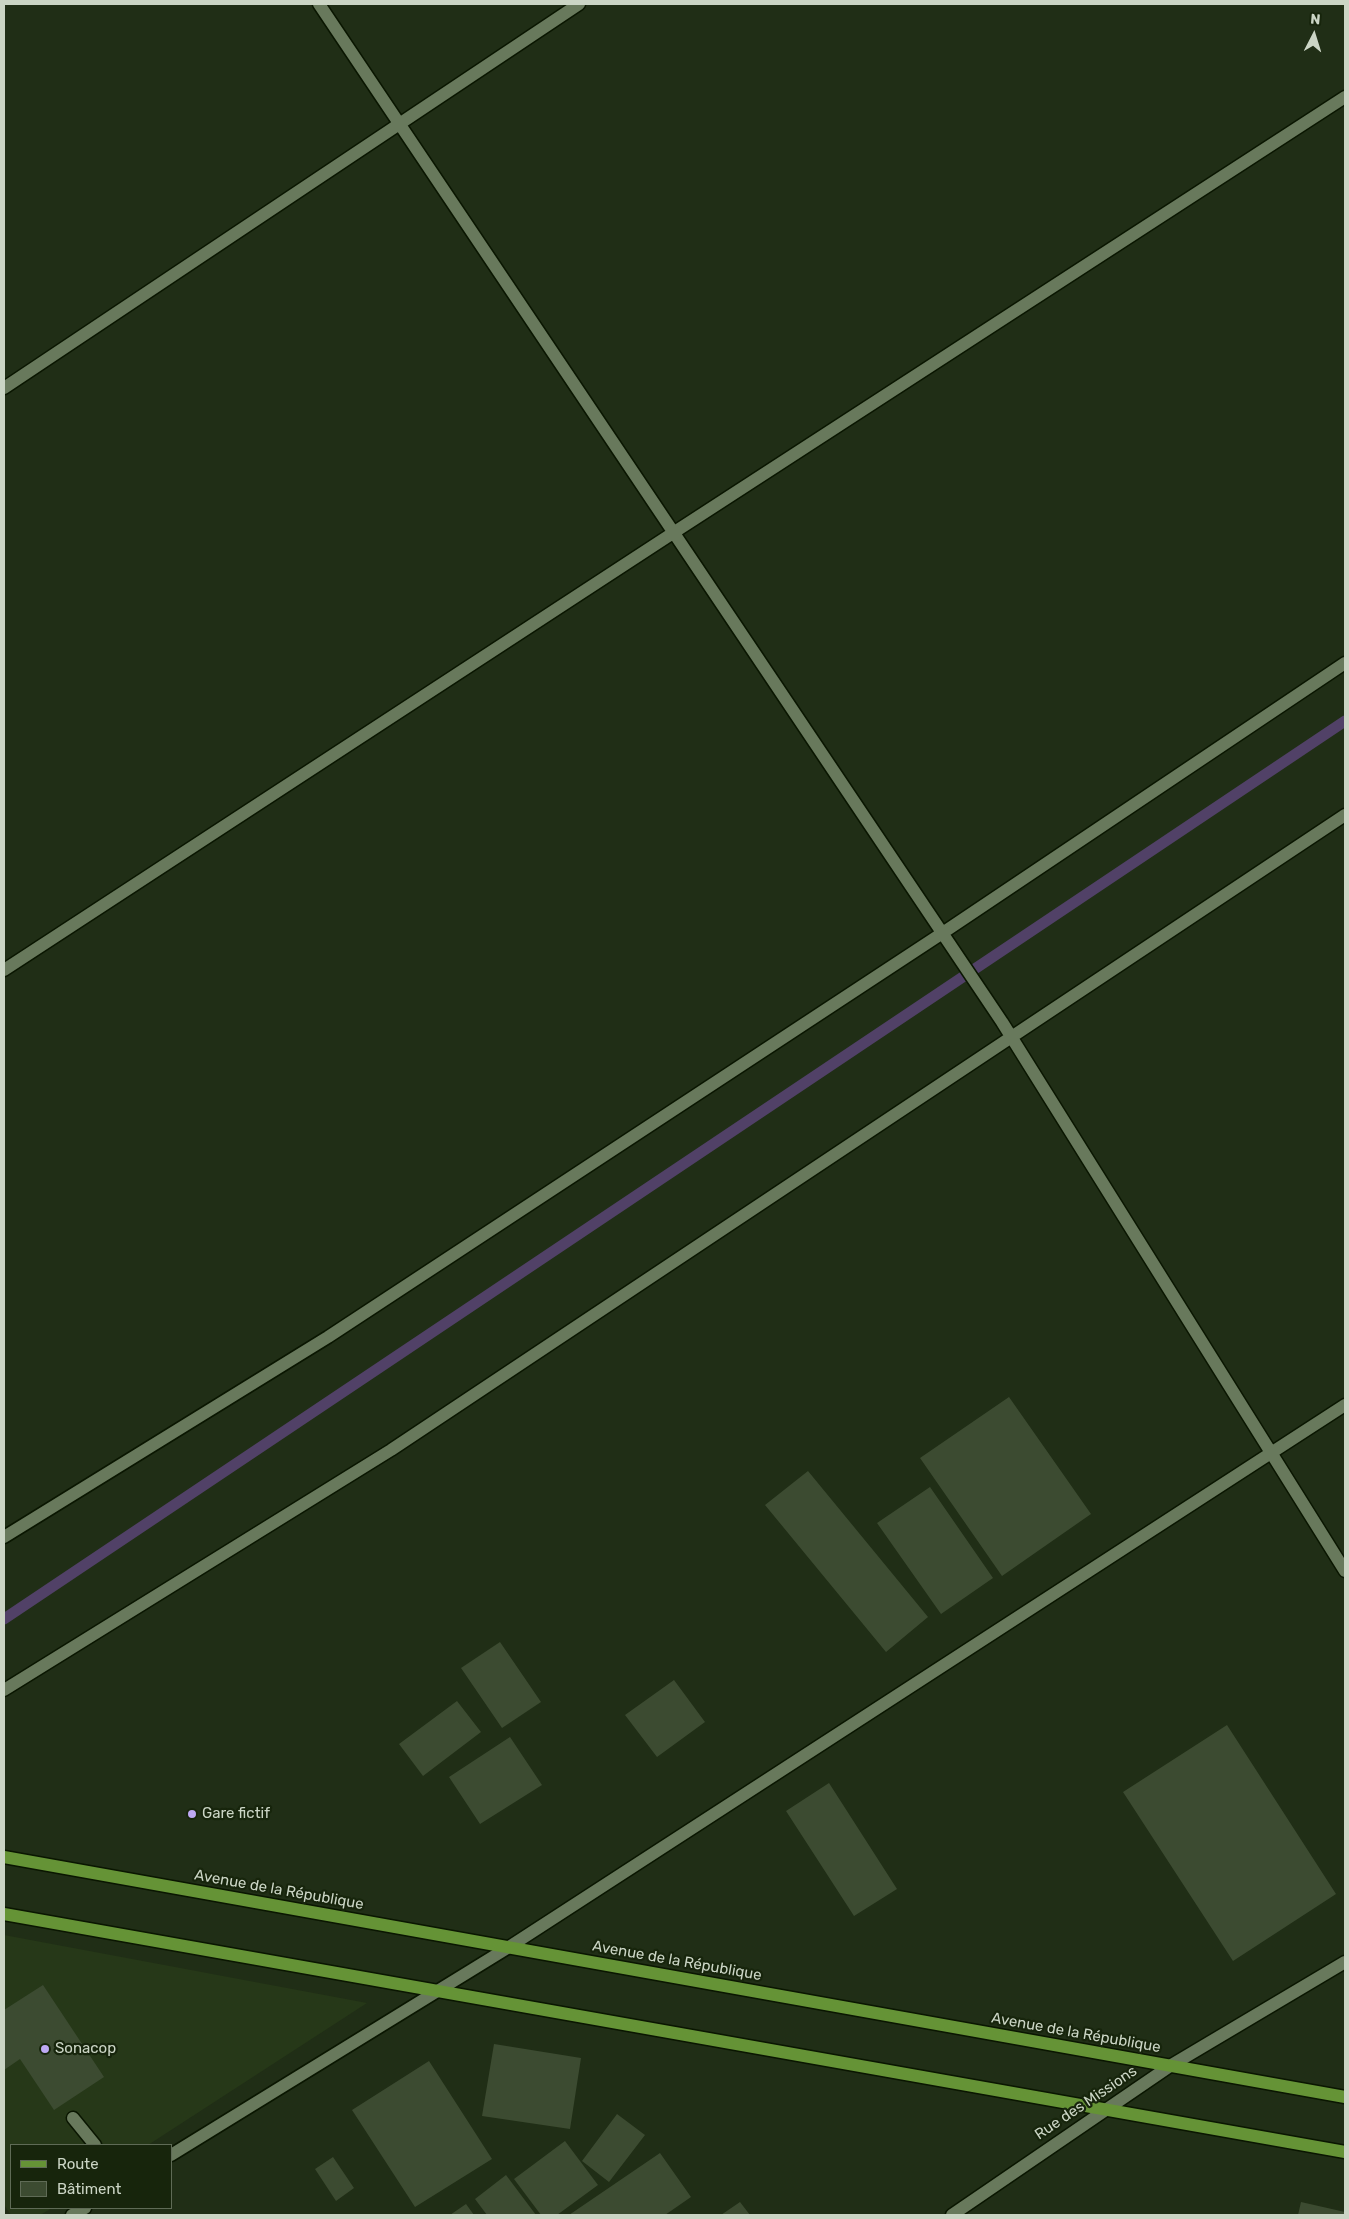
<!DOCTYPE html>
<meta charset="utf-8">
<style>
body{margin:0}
#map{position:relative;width:1349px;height:2219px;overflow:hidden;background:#202e16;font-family:Rubik,sans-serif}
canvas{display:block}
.frame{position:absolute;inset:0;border:5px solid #cbd5c5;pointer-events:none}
.legend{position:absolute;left:10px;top:2144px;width:162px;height:65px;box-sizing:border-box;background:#17250c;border:1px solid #5f6b56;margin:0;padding:6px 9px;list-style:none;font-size:15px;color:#cbd5c5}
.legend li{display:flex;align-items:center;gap:10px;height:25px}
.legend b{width:25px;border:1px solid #5f6b56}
.north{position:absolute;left:1289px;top:10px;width:50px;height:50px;-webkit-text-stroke:4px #17250c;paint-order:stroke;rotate:5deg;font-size:14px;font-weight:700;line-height:20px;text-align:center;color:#cbd5c5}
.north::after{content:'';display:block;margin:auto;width:18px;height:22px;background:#cbd5c5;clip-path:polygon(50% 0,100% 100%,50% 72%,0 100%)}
</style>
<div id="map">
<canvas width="1349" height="2219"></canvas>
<div class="frame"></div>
<ul class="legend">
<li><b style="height:6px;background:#659336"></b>Route</li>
<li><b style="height:14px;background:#3c4b31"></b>Bâtiment</li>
</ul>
<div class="north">N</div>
</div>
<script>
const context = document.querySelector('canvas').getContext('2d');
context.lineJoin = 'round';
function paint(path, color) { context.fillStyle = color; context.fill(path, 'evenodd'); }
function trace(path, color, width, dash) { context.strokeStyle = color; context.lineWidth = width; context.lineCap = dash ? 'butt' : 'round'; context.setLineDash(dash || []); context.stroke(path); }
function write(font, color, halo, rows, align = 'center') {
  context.font = font + ' Rubik,sans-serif'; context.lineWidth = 4.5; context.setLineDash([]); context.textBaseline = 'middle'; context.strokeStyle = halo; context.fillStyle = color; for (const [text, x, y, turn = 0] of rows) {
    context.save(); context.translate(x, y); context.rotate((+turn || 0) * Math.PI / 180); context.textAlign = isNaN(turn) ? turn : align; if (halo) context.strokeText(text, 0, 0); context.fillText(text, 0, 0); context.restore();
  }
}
paint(new Path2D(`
 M4 1935 367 2003 148 2145H11V2208H52L40 2215H11L4 2205Z`), '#263818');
trace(new Path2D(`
 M4 1619 1345 721`), '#514167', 11);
paint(new Path2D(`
 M1009 1397 1091 1514 1002 1576 920 1458Z
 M808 1471 928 1617 886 1652 765 1505Z
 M930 1487 993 1578 941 1614 877 1523Z
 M500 1642 541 1702 502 1728 461 1668Z
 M674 1680 705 1722 657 1757 625 1715Z
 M457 1701 481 1732 423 1776 399 1744Z
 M1227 1725 1336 1894 1233 1961 1123 1792Z
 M510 1737 542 1785 480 1824 449 1777Z
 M829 1783 897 1889 854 1916 786 1811Z
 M43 1985 104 2077 54 2110 20 2059 4 2070V2010Z
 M494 2044 581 2058 570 2129 482 2116Z
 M429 2061 492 2159 415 2207 352 2110Z
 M617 2114 645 2135 609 2182 582 2161Z
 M565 2141 598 2185 557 2215H541L514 2179Z
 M660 2153 691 2197 665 2215H569Z
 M333 2157 354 2188 336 2201 315 2169Z
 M506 2175 536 2215H487L475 2199Z
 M740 2202 750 2215H721Z
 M1301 2202 1345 2212V2215H1298Z
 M466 2204 474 2215H450Z`), '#3c4b31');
const service = new Path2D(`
 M73 2118 95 2145`);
const minor = new Path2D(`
 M319 4 1002 1022 1345 1571
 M4 388 579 4
 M4 970 673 533 1345 97
 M4 1537 328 1337 941 934 1345 663
 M4 1690 391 1450 1345 815
 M171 2155 509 1947 1345 1405
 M72 2215 85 2208
 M952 2215 1170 2066 1345 1962`);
const primary = new Path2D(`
 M4 1857 1345 2097
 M4 1914 1345 2152`);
trace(service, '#0a1601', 15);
trace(minor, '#0a1601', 15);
trace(primary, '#0a1601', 15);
trace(service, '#68795c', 12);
trace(minor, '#68795c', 12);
trace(primary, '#659336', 12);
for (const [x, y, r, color] of [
 [192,1814,5,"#bea9f4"],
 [45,2049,5,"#bea9f4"]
]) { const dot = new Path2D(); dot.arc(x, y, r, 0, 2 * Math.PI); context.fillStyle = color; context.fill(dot); trace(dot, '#17250c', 2); }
write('15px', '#cbd5c5', '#17250c', [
 ["Gare fictif",202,1814],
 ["Sonacop",55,2049]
], 'left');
write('15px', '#cbd5c5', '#17250c', [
 ["Avenue de la République",279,1890,10],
 ["Avenue de la République",677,1961,10],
 ["Avenue de la République",1076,2033,10],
 ["Rue des Missions",1086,2103,-34]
]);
</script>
